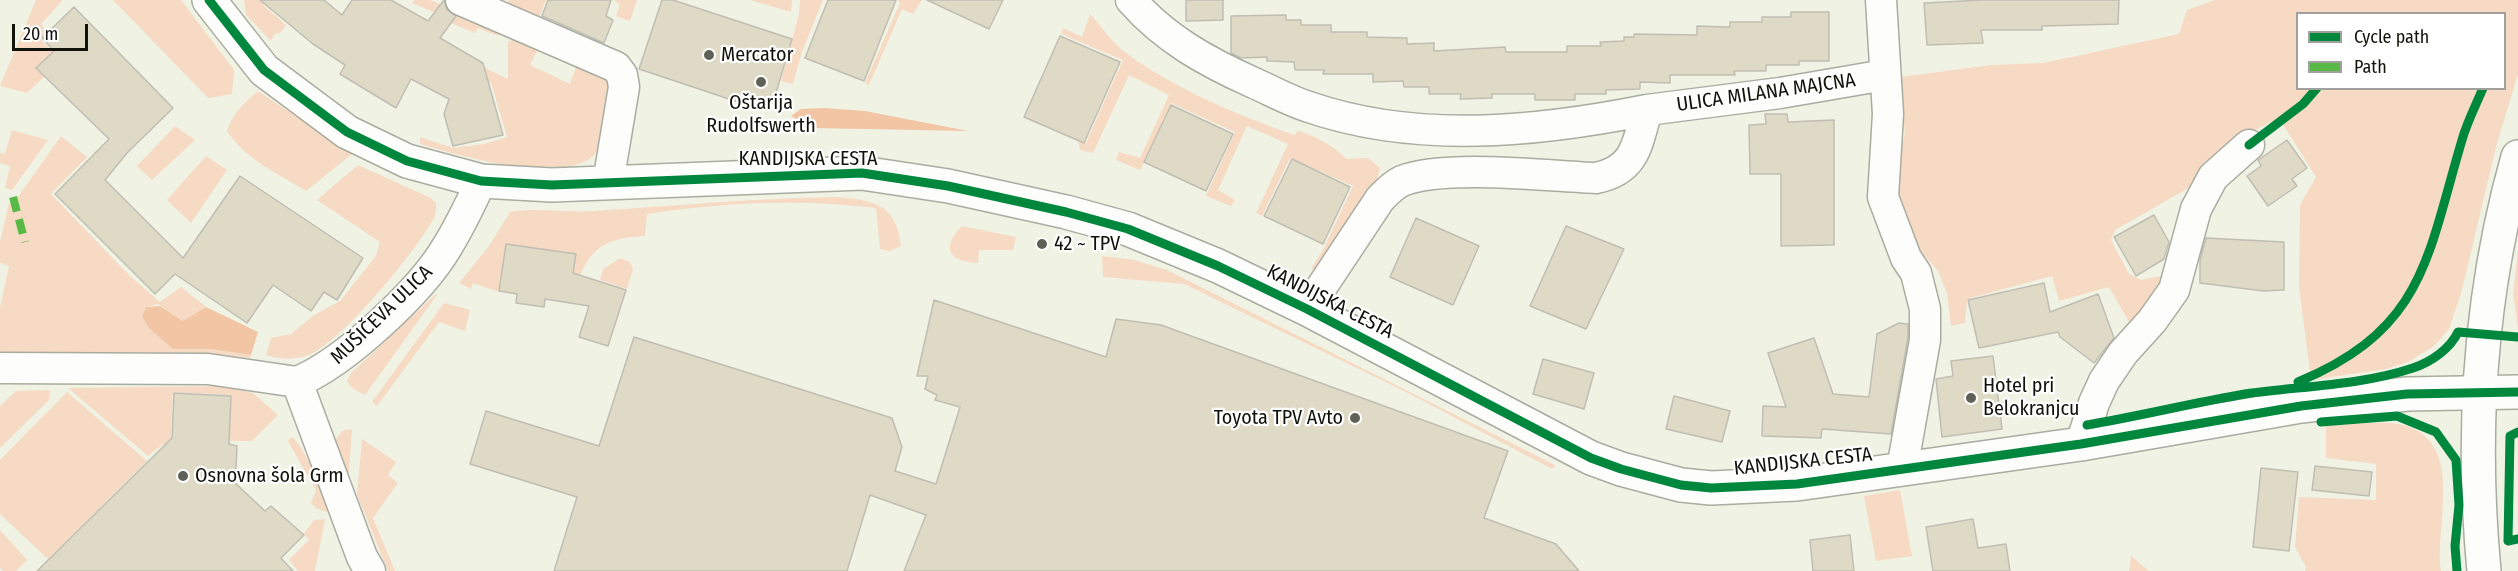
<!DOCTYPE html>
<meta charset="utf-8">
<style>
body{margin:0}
#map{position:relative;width:2518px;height:571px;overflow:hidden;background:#f0f3e4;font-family:"Fira Sans Condensed",sans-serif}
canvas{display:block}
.legend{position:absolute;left:2296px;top:12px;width:210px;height:78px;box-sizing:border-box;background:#fff;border:2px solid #a0a19d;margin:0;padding:8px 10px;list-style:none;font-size:18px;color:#11130a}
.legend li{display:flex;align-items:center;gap:12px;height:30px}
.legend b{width:30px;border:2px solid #a0a19d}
.scale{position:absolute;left:12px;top:24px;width:76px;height:27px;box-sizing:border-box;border:3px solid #11130a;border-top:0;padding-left:8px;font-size:18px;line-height:21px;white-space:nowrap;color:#11130a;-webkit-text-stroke:4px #fff;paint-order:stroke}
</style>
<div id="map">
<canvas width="2518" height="571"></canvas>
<ul class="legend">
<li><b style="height:8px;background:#00873e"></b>Cycle path</li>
<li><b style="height:8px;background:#58b947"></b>Path</li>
</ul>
<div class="scale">20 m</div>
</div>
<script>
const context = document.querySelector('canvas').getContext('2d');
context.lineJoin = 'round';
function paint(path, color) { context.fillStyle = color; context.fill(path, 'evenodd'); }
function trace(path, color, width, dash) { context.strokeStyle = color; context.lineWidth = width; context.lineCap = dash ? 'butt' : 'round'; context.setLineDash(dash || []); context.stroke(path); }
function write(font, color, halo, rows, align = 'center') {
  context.font = font + ' "Fira Sans Condensed",sans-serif'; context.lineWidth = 4.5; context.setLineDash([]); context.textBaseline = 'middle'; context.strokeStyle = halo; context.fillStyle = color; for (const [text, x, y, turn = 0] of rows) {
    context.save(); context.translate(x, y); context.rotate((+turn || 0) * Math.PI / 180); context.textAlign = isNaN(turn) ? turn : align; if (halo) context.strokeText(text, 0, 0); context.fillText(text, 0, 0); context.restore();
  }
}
paint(new Path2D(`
 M36 0H63L41 24 47 32 40 39 53 52 36 68 45 76 27 93 0 86Z
 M113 0H181L234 70 232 94 208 98Z
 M244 0H267L263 5 286 25 280 33 275 34 271 41 246 15Z
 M415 0H430L499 28 498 36 478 28 475 33 451 23 452 20 412 3Z
 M509 0H546L538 20 506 6Z
 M614 0H637L630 21 616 16 620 5Z
 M750 0H792L791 12Z
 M800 0H823L802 52 793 84 781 81 799 14Z
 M898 0H922L913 14 902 9 869 85 865 83 900 3Z
 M2215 0H2518V74L2496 147 2461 294 2449 329 2434 346 2408 362 2386 369 2311 380 2299 287 2300 205 2316 177 2279 118 2239 138 2192 186 2115 230 2111 240 2129 274 2141 280 2176 273 2133 329 2109 287 2059 301 2052 276 1967 299 1965 323 1951 326 1947 293 1938 271 1914 243 1899 217 1896 161 1905 134 1900 77 1991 65 2043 63 2179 34 2187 10ZM2298 14H2504V88H2298Z
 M1090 14C1100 25 1110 39 1121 49 1166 85 1240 116 1294 135L1298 131C1314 135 1336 147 1346 159L1368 158 1380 168 1376 184 1315 270 1311 269 1324 248 1353 186 1290 158 1262 216 1256 213 1288 144 1247 126 1218 190 1235 200 1231 206 1206 196 1235 132 1171 103 1142 167 1140 170 1116 160 1119 152 1140 158 1169 95 1129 75 1093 153 1080 150 1078 140 1086 143 1123 60 1061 34 1063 28 1082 37Z
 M521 36 540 45 530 65 570 84 577 64 605 76C612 92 608 109 605 126 603 135 601 148 594 155 563 186 457 155 420 144V137L453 148 484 144 507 137 491 82 483 85V67L508 79V42Z
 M258 91 352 154 306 191C277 173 246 160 227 131 233 113 244 103 258 91Z
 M175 126 195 140 152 180 137 166Z
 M12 130 48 140 12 190 5 188 10 166 0 163V153L5 154Z
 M61 136 87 157 51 194 130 276 160 302 181 287 206 307 183 321 158 304 146 307 142 316 173 349H211L251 355 250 358 208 353 0 352V307L9 266 0 263V242L9 203 13 204Z
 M206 156 227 170 191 223 167 200Z
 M358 165 431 198 436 203C436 207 436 213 435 216 417 250 345 338 311 354 298 360 279 360 266 355L271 338 291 334 314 315 340 301 376 256 380 242 317 200Z
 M837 197C874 201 896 203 901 246L890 251 880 249 876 208C802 199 722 202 647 214L645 236C601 238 588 250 574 292L506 245 499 292 473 283 471 289 459 283 489 246 510 212C537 207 565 213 593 211 674 206 755 198 837 197Z
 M962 226 1016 237 1013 250H979L978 263C949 262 940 248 962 226Z
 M2518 251V328L2513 294Z
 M1102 256 1134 260 1167 270 1555 465 1552 469 1412 395 1184 284 1103 277Z
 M620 258 630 262 633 269 627 289 600 280 603 269Z
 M436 294 437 295 365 395 352 388 347 381 351 373Z
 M444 303 470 310 465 331 439 322 377 406 372 402Z
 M221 386 253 393 278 415 252 441H230L231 395 173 392 170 450 163 444 148 456 68 388Z
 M50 390 49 400 0 448V406L16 391Z
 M67 392 147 461 48 559 0 514V460Z
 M2366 423C2376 423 2389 422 2399 424 2468 439 2434 524 2441 571H2305L2306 567 2295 547 2299 497 2376 500V464L2326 458V426Z
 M352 429 349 473 346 475 334 442 342 431Z
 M293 437C304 450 328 495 327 512L317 509 311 503 316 490C311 481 288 443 288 440Z
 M362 439 396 462 388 475 398 483 373 518 395 571H388L357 495Z
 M1900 490 1912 556 1876 561 1864 496Z
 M325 519 315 571H298L289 560 309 540 304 533 314 520Z
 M0 530 27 560 16 571H3L0 568Z
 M2131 555V556L2149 571H2129Z`), '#f6dac3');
paint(new Path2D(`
 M825 108 865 111 968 131 812 128 791 116 801 109Z
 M160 306 183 321 206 307 258 332 251 355 211 349H173L149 328 142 316 146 307Z`), '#f2c5a4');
const building = new Path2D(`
 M260 0H324L342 15 352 0H391L428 21 444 0 447 10 456 16 440 38 483 63 503 135 453 146 444 114 449 99 411 79 396 108 340 74 345 65 313 44Z
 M548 0H611L606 16 613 20 604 43 542 16Z
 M662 0H673L792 39 773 103 759 99 756 108 639 69Z
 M828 0H896L864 81 805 58Z
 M927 0H1003L989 29Z
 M1186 0H1223V20L1186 21Z
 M1981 0H2119L2118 24 2042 26V30H1981L1983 43 1927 45 1924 3Z
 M74 7 173 108 127 153 105 180 183 258 240 176 363 258 337 300 324 292 311 311 273 285 247 323 175 274 155 294 55 194 109 139 36 68 54 51 42 38Z
 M1791 12H1829V61H1799V65H1766V71H1734L1735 75H1670V83L1640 82V89L1606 90V94H1575V100H1535V94H1492V98L1460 99 1461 94H1429V87H1404L1403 81 1373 82V74H1323L1324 70H1295L1294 62 1267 61V57L1241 58 1231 53V16L1286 15V20H1301V25H1331V32H1367V37L1407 38V44L1434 43V51L1505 47 1506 52H1567V46H1601L1600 42 1624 41V37H1634V34L1697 35V26L1730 27V22H1762V17H1791Z
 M1060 36 1120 62 1084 143 1024 117Z
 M1171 105 1233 134 1206 191 1144 162Z
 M1765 114H1787L1788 122 1834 120V245L1781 246V174H1750L1749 125 1766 124Z
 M2287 140 2307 168 2292 179 2297 186 2268 206 2247 176 2261 166 2258 160Z
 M1292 159 1350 187 1323 244 1264 216Z
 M2154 215 2169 242 2164 259 2136 276 2114 237Z
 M1416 218 1479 246 1453 305 1390 277Z
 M1566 226 1624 249 1586 329 1530 306Z
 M2206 238 2284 242V290L2263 291 2200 283V260Z
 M506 244 576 254 573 273 626 290 608 346 579 337 589 306 545 299 544 307 516 303 517 294 499 291Z
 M2044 283 2050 312 2098 294 2114 338 2094 363 2060 337 2058 332 1979 348 1968 300Z
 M934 300 1106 357 1116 319 1161 325 1508 451 1484 518 1556 544 1579 571H904L926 515 870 495 847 571H554L577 497 470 464 486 411 599 446 634 337 892 418 902 447 895 471 936 484 960 407 935 400 937 395 925 389 928 376H917Z
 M1899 323 1908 324V338L1891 434 1822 429 1821 438 1762 436 1763 406 1786 407 1768 353 1814 338 1833 394 1869 397 1877 334Z
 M1993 356 2002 429 1942 437 1936 379 1953 376 1951 361Z
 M1543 359 1594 373 1584 409 1533 394Z
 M174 393 231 396 229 444 237 446 236 467 232 480 265 511 271 506 304 535 281 558 293 571H37L172 438Z
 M1674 396 1730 411 1722 442 1666 429Z
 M2315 466 2372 472 2369 496 2312 490Z
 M2261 468 2298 472 2289 551 2253 547Z
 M1973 519 1978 548 2006 544 2010 571H1933L1926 527Z
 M1850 535 1854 571H1813L1810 540Z`);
paint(building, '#dfdac6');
trace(building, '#c0beb3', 1.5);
const street = new Path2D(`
 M461 0 616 67 622 75 624 87 608 183
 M1131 0C1165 39 1207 62 1254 83 1272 91 1290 101 1309 107 1417 144 1537 132 1647 110
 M1881 0 1888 114 1883 197 1906 258 1916 273 1925 309V340L1902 469
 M1307 309 1380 199C1387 192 1393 185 1402 181 1444 164 1547 176 1596 178 1636 170 1637 144 1647 110L1780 93 1885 75
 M0 368 208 369 297 382
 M297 382C344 363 421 291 447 247 460 226 471 203 481 181
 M297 382 362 557 370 571
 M2081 444 2094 403 2104 381 2123 353 2152 321 2174 290 2196 209 2213 177 2249 145`);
const secondary = new Path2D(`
 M209 0 264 70 347 132 407 161 481 181 552 185 862 173 948 186 1066 212 1128 229 1218 266 1307 309 1591 458 1621 469 1681 485 1711 488 1797 484 2081 444 2301 406 2407 394 2518 392`);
const primary = new Path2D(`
 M2484 571C2471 433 2480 291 2518 157`);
trace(street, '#a9aca0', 33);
trace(secondary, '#a9aca0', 36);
trace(primary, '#a9aca0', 36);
trace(street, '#fdfdfb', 30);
trace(secondary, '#fdfdfb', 33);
trace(primary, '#fdfdfb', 33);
trace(new Path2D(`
 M13 197 25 242`), '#58b947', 8, [15, 8]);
trace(new Path2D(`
 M209 0 264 70 347 132 407 161 481 181 552 185 862 173 948 186 1066 212 1128 229 1218 266 1307 309 1591 458 1621 469 1681 485 1711 488 1797 484 2081 444 2301 406 2407 394 2518 392
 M2249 145 2303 104 2317 88
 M2298 382C2425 329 2427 257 2462 140 2467 122 2476 105 2483 88
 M2321 422 2397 416 2436 432 2456 460 2459 505 2455 546 2457 571
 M2087 425C2140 416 2192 403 2245 394 2300 386 2359 386 2413 368 2431 362 2450 349 2458 332L2518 337
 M2518 432 2510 436 2508 541 2518 539`), '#00873e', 9);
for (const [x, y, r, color] of [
 [709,55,6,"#5f6156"],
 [761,82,6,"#5f6156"],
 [1042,244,6,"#5f6156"],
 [1971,398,6,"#5f6156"],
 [1355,418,6,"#5f6156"],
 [183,476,6,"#5f6156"]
]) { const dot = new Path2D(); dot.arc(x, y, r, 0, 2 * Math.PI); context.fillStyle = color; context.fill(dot); trace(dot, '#fff', 2); }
write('20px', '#11130a', '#fff', [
 ["Mercator",721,55],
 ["Oštarija",761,103,"center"],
 ["Rudolfswerth",761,126,"center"],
 ["42 ~ TPV",1054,244],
 ["Hotel pri",1983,386],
 ["Belokranjcu",1983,409],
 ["Toyota TPV Avto",1343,418,"right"],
 ["Osnovna šola Grm",195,476]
], 'left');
write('20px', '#11130a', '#fff', [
 ["ULICA MILANA MAJCNA",1766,93,-8],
 ["KANDIJSKA CESTA",808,159],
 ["KANDIJSKA CESTA",1330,302,27],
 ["MUŠIČEVA ULICA",382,315,-44],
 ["KANDIJSKA CESTA",1803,462,-6]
]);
</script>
